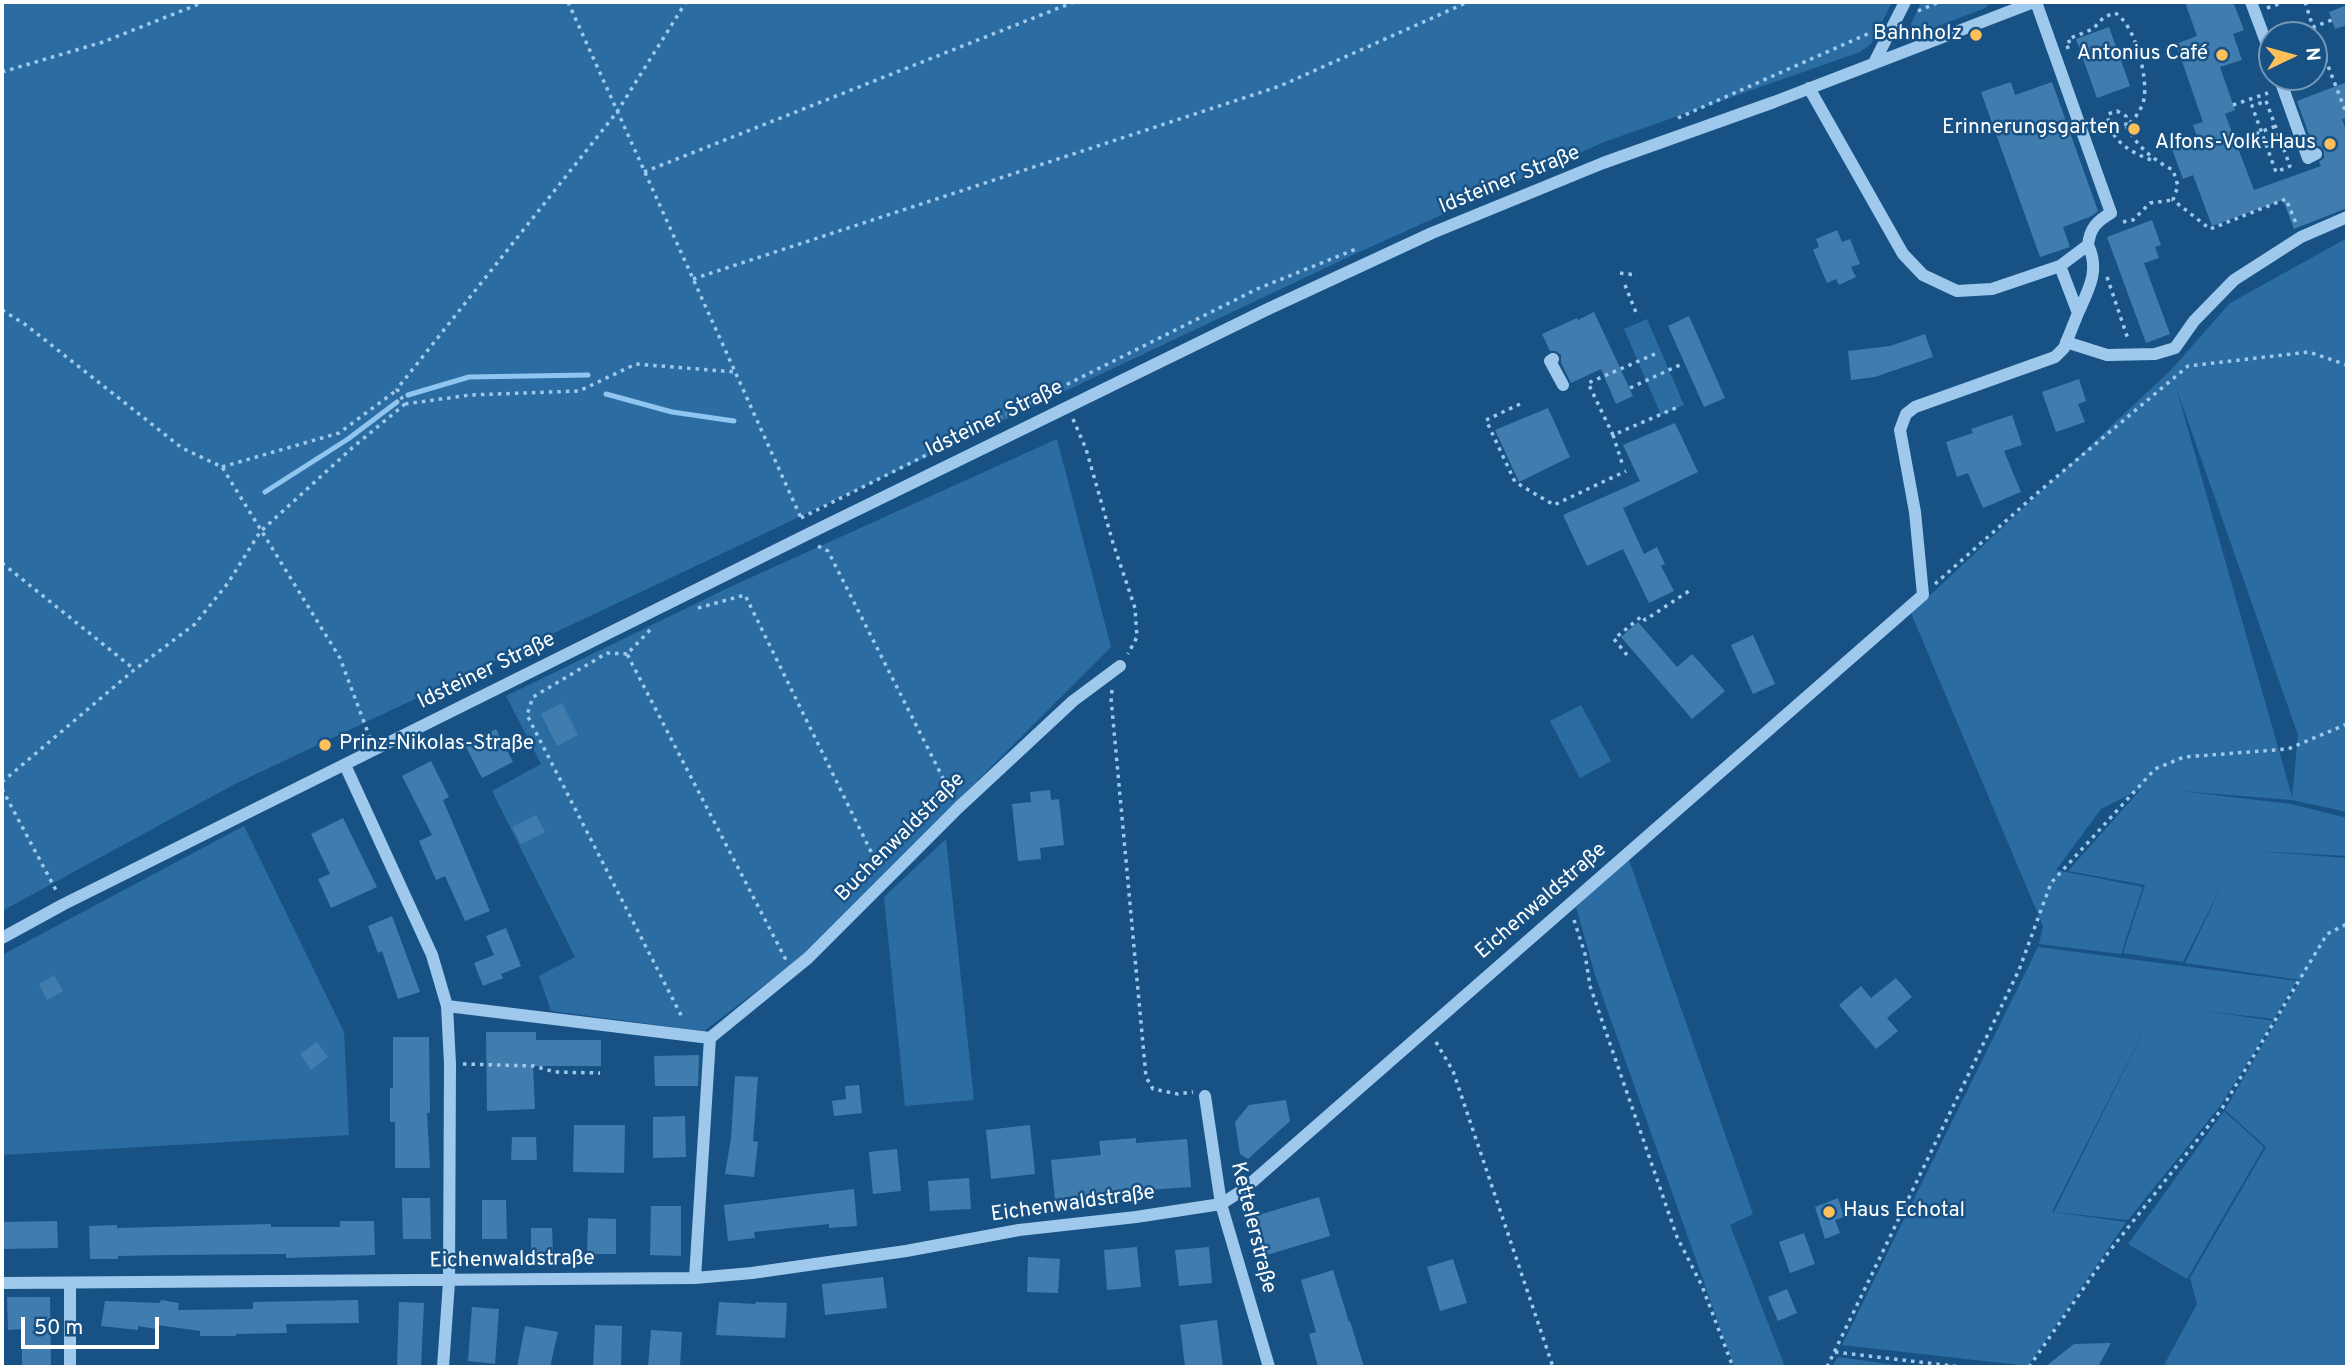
<!DOCTYPE html>
<meta charset="utf-8">
<style>
body{margin:0}
#map{position:relative;width:2349px;height:1369px;overflow:hidden;background:#185285;font-family:Overpass,sans-serif}
canvas{display:block}
.frame{position:absolute;inset:0;border:4px solid #fff;pointer-events:none}
.north{position:absolute;left:2258px;top:21px;width:70px;height:70px;box-sizing:border-box;background:#185285;border:2px solid #7497b6;border-radius:50%;rotate:85deg;font-size:19px;font-weight:700;line-height:28px;text-align:center;color:#fff}
.north::after{content:'';display:block;margin:auto;width:24px;height:32px;background:#ffbf59;clip-path:polygon(50% 0,100% 100%,50% 72%,0 100%)}
.scale{position:absolute;left:21px;top:1317px;width:138px;height:32px;box-sizing:border-box;border:4px solid #fff;border-top:0;padding-left:9px;font-size:21px;line-height:24px;white-space:nowrap;color:#fff;-webkit-text-stroke:5px #185285;paint-order:stroke}
</style>
<div id="map">
<canvas width="2349" height="1369"></canvas>
<div class="frame"></div>
<div class="north">N</div>
<div class="scale">50 m</div>
</div>
<script>
const context = document.querySelector('canvas').getContext('2d');
context.lineJoin = 'round';
function paint(path, color) { context.fillStyle = color; context.fill(path, 'evenodd'); }
function trace(path, color, width, dash) { context.strokeStyle = color; context.lineWidth = width; context.lineCap = dash ? 'butt' : 'round'; context.setLineDash(dash || []); context.stroke(path); }
function write(font, color, halo, rows, align = 'center') {
  context.font = font + ' Overpass,sans-serif'; context.lineWidth = 5; context.setLineDash([]); context.textBaseline = 'middle'; context.strokeStyle = halo; context.fillStyle = color; for (const [text, x, y, turn = 0] of rows) {
    context.save(); context.translate(x, y); context.rotate((+turn || 0) * Math.PI / 180); context.textAlign = isNaN(turn) ? turn : align; if (halo) context.strokeText(text, 0, 0); context.fillText(text, 0, 0); context.restore();
  }
}
paint(new Path2D(`
 M2 2H1892L1871 44 1860 52 1604 142 1357 253 233 785 2 911Z
 M1921 2H1991L1985 8 1913 36 1908 31Z
 M2347 238V812L2292 800 2180 791 2291 804 2347 818V856L2255 851 2347 858V1367H2163L2197 1304 2190 1278 2266 1147 2225 1110 2300 980 2185 963 2223 883 2183 962 2123 953 2145 885 2068 871 2141 789 2101 809 2056 870 2143 887 2121 954 2039 944 2043 926 1911 613 2171 370 2230 303ZM2176 387 2298 735 2292 798V797Z
 M1647 319 1684 405 1661 415 1624 329Z
 M1057 439 1111 647 801 957 704 1031 551 1011 539 976 575 957 492 791 541 764 506 696 732 586Z
 M1581 705 1611 761 1580 778 1550 721Z
 M244 826 344 1032 349 1135 2 1155V955Z
 M946 839 974 1100 905 1106 884 897Z
 M1628 857 1753 1214 1730 1225 1785 1367H1734L1595 975 1576 907Z
 M2038 947 2297 981 2274 1019 2205 1011 2274 1021 2220 1106 2128 1220 2054 1212 2156 1006 2052 1212 2126 1222 2028 1366 1842 1345Z
 M2224 1111 2264 1147 2187 1279 2128 1244Z
 M1838 1357 1910 1367H1832Z`), '#2b6ca3');
trace(new Path2D(`
 M606 394 672 412 734 421
 M408 395 469 377 588 375
 M265 492 348 439 397 402`), '#90c5ef', 5);
paint(new Path2D(`
 M2185 2H2233L2244 30 2233 34 2242 60 2220 67 2235 110 2225 114 2254 190 2321 166 2319 162 2324 158V151L2320 146H2313L2297 101 2347 82V118L2342 119 2347 133V208L2294 229 2283 200 2212 226 2193 175 2183 179 2172 149 2198 139 2193 125 2203 122 2176 44 2197 36Z
 M2347 5V25L2335 29 2329 12Z
 M2109 27 2130 86 2097 98 2076 39Z
 M2011 82 2015 95 2052 82 2098 211 2092 216 2063 227 2070 247 2040 257 1981 92Z
 M2152 220 2161 245 2155 247 2159 258 2144 263 2170 334 2146 343 2107 237Z
 M1837 230 1842 242 1850 239 1860 264 1851 267 1856 277 1839 285 1836 279 1827 283 1813 250 1819 247 1816 239Z
 M1594 312 1633 396 1616 404 1601 369 1571 383 1561 363V355L1556 351H1550L1542 334 1577 318 1578 320Z
 M1689 316 1725 398 1704 407 1668 326Z
 M1925 334 1933 357 1875 377 1851 380 1848 351 1890 346Z
 M2079 379 2086 401 2078 404 2085 422 2056 432 2042 392Z
 M1548 408 1570 457 1519 482 1495 430Z
 M2012 415 2022 445 2004 451 2021 492 1983 508 1968 473 1957 477 1946 442 1973 433 1971 429Z
 M1675 423 1698 472 1623 508 1644 554 1657 547 1665 564 1661 566 1674 591 1649 603 1623 549 1587 566 1563 515 1640 481 1623 445Z
 M1638 622 1677 667 1692 654 1725 691 1692 719 1621 637Z
 M1753 635 1775 684 1753 694 1731 645Z
 M562 703 578 735 557 746 541 714Z
 M496 729 513 762 482 778 465 745Z
 M431 761 449 797 443 800 490 911 465 921 445 876 436 880 419 841 432 835 402 776Z
 M1050 790 1051 800 1059 799 1064 845 1040 848 1041 859 1018 861 1012 804 1031 802 1030 792Z
 M536 815 545 832 521 844 512 827Z
 M343 818 377 887 331 908 318 879 330 874 311 834Z
 M392 916 420 992 398 999 382 951 378 953 368 926Z
 M506 928 521 966 501 974 503 978 483 986 474 963 494 955 486 936Z
 M54 975 63 991 47 1000 39 984Z
 M1896 978 1912 997 1887 1018 1898 1031 1876 1049 1839 1005 1861 986 1871 998Z
 M486 1032H536V1040H601V1066H533L535 1109 487 1111Z
 M393 1037H429L430 1113H427L430 1168H395V1122H390V1088H393Z
 M317 1042 328 1057 311 1070 300 1054Z
 M699 1055 698 1086H655L654 1056Z
 M735 1076 758 1077 753 1141 758 1142 754 1177 725 1174 731 1138Z
 M859 1085 862 1113 834 1116 832 1101 846 1099 845 1086Z
 M1286 1100 1290 1121 1248 1159 1240 1154 1235 1122 1249 1105Z
 M685 1116 686 1157 653 1158V1117Z
 M574 1125H625L624 1173 573 1172Z
 M1030 1125 1035 1174 991 1179 986 1130Z
 M512 1137H536L537 1160H511Z
 M1136 1138V1143L1187 1139 1191 1187 1091 1194V1197L1055 1200 1051 1160 1101 1155 1099 1141Z
 M897 1149 901 1191 873 1194 869 1152Z
 M969 1178 971 1209 930 1211 928 1181Z
 M854 1189 857 1226 829 1228V1224L754 1232 755 1238 728 1241 724 1205Z
 M1319 1197 1330 1236 1267 1255 1255 1216Z
 M402 1198H430L431 1239H403Z
 M1838 1198 1844 1217 1835 1220 1840 1233 1825 1239 1815 1207Z
 M482 1200H506L507 1239H482Z
 M651 1206H681V1256L650 1255Z
 M588 1218 616 1219V1254H587Z
 M57 1221 58 1248 2 1249V1222Z
 M340 1221H374L375 1255 286 1258V1254L170 1255 118 1256V1259H90L89 1226 117 1225V1228L271 1224V1227H340Z
 M531 1228H552L553 1253H531Z
 M1804 1233 1815 1264 1790 1273 1779 1242Z
 M1137 1247 1141 1287 1107 1290 1104 1250Z
 M1209 1247 1212 1283 1179 1286 1175 1250Z
 M1028 1257 1060 1259 1058 1293 1027 1292Z
 M1453 1259 1467 1303 1440 1311 1427 1267Z
 M1333 1270 1349 1322 1350 1321 1364 1367H1318L1309 1334 1316 1332 1301 1280Z
 M883 1277 887 1308 825 1315 822 1284Z
 M1787 1289 1797 1313 1778 1321 1768 1297Z
 M7 1297H50L51 1367H22V1329L8 1330Z
 M161 1300 179 1303 178 1310 253 1309V1302L358 1300 359 1323 286 1324 287 1333 236 1334V1336H200V1331L157 1325 156 1329 138 1326V1330L101 1326 105 1301 160 1303Z
 M399 1302 424 1303 421 1367H397Z
 M719 1302 755 1304 756 1302 787 1303 785 1338 716 1335Z
 M472 1307 499 1309 495 1364 468 1361Z
 M1217 1320 1223 1367H1185L1180 1325Z
 M595 1325 622 1326 621 1367H593Z
 M525 1326 558 1332 550 1367H517Z
 M651 1330 682 1332 680 1367H648Z
 M2111 1343 2098 1367H2045L2074 1344Z`), '#417cae');
trace(new Path2D(`
 M568 2 802 520
 M2305 2 2313 27 2332 20
 M2267 8 2285 2
 M1918 11 1939 2
 M2313 27 2347 115
 M2066 48 2071 46 2068 39 2093 29 2104 17 2115 13C2135 24 2148 77 2144 99 2141 111 2135 119 2126 126 2137 146 2153 160 2173 170L2178 186 2173 200 2210 229 2286 199 2296 223
 M2 72 103 42 204 2
 M2266 101 2290 166 2276 172 2252 106Z
 M2233 105 2268 93
 M1678 118 1872 32
 M2126 126V116L2117 111 2108 114C2108 140 2131 153 2154 161
 M2232 143 2276 126
 M644 172 1074 2
 M2123 222 2133 220 2150 203 2173 200
 M1620 273 1637 275
 M2107 277 2128 339
 M693 279 1280 86 1468 2
 M1625 285 1637 315
 M2 310 26 325 182 448 222 467 340 658 370 738
 M1655 354 1588 383 1613 435 1678 407
 M1630 388 1684 363
 M405 404 470 395 579 391 636 364 735 372
 M1520 404 1486 420 1515 482 1554 505 1626 471
 M1073 419 1086 449 1113 543 1135 608 1137 637 1128 654
 M1613 435 1622 463
 M222 467 339 433 397 390
 M801 518 1257 289 1356 249
 M818 546 828 551 951 794
 M2 563 134 669
 M1935 584 2035 495 2188 366 2309 352 2347 365
 M698 608 745 595 879 868
 M650 630 627 654 786 960
 M627 654 607 653 533 697 527 715 683 1019
 M1627 655 1614 639 1642 616 1645 620 1692 589
 M1112 690 1111 698 1146 1077 1153 1089 1178 1094 1193 1092
 M2 782 134 670 195 624 228 583 260 532 352 448 405 404 397 389 617 112 686 2
 M2 789 57 892
 M1574 920 1585 954 1590 986 1677 1237 1702 1286 1733 1367
 M1436 1042 1453 1071 1553 1367
 M463 1064 534 1066 555 1072 600 1073
 M1835 1352 1961 1367
 M1827 1367 2019 970 2051 883 2155 769 2184 757 2288 749 2347 724
 M2029 1367 2108 1253 2221 1110 2327 934 2347 924`), '#9ec9ec', 3.5, [3.5, 5]);
trace(new Path2D(`
 M2251 2 2272 58
 M1874 63 1905 2
 M2279 77 2308 158 2316 154
 M1809 88 1903 254 1923 275 1957 291 1992 289 2060 266 2088 245C2090 228 2097 221 2111 213L2036 2
 M2078 313C2089 289 2100 270 2088 245
 M2066 342 2107 355 2155 354 2175 348 2194 321 2234 280 2301 237 2347 217
 M1553 359 1550 361 1563 385
 M345 765 432 955 447 1006 450 1064 449 1282 443 1367
 M2 938 64 904 808 534 1268 309 1432 233 1603 163 1774 102 2034 2
 M447 1006 710 1038
 M1205 1096 1221 1204 1269 1367
 M695 1278 710 1038 808 958 959 807 1073 701 1120 666
 M2 1283 695 1278 752 1273 906 1251 1019 1230 1136 1217 1221 1204 1243 1190 1923 595 1915 512 1900 430 1906 414 1915 407 2055 357 2064 348 2078 313 2060 266
 M70 1283V1367`), '#9ec9ec', 12);
for (const [x, y, r, color] of [
 [1976,35,7,"#ffbf59"],
 [2222,55,7,"#ffbf59"],
 [2134,129,7,"#ffbf59"],
 [2330,144,7,"#ffbf59"],
 [325,745,7,"#ffbf59"],
 [1829,1212,7,"#ffbf59"]
]) { const dot = new Path2D(); dot.arc(x, y, r, 0, 2 * Math.PI); context.fillStyle = color; context.fill(dot); trace(dot, '#185285', 2.5); }
write('21px', '#fff', '#185285', [
 ["Bahnholz",1962,35],
 ["Antonius Café",2208,55],
 ["Erinnerungsgarten",2120,129],
 ["Alfons-Volk-Haus",2316,144],
 ["Prinz-Nikolas-Straße",339,745,"left"],
 ["Haus Echotal",1843,1212,"left"]
], 'right');
write('21px', '#fff', '#185285', [
 ["Idsteiner Straße",1510,181,-22],
 ["Idsteiner Straße",995,420,-26],
 ["Idsteiner Straße",487,672,-26],
 ["Buchenwaldstraße",901,838,-45],
 ["Eichenwaldstraße",1542,902,-41],
 ["Eichenwaldstraße",1073,1205,-8],
 ["Kettelerstraße",1252,1228,76],
 ["Eichenwaldstraße",512,1261,-1]
]);
</script>
